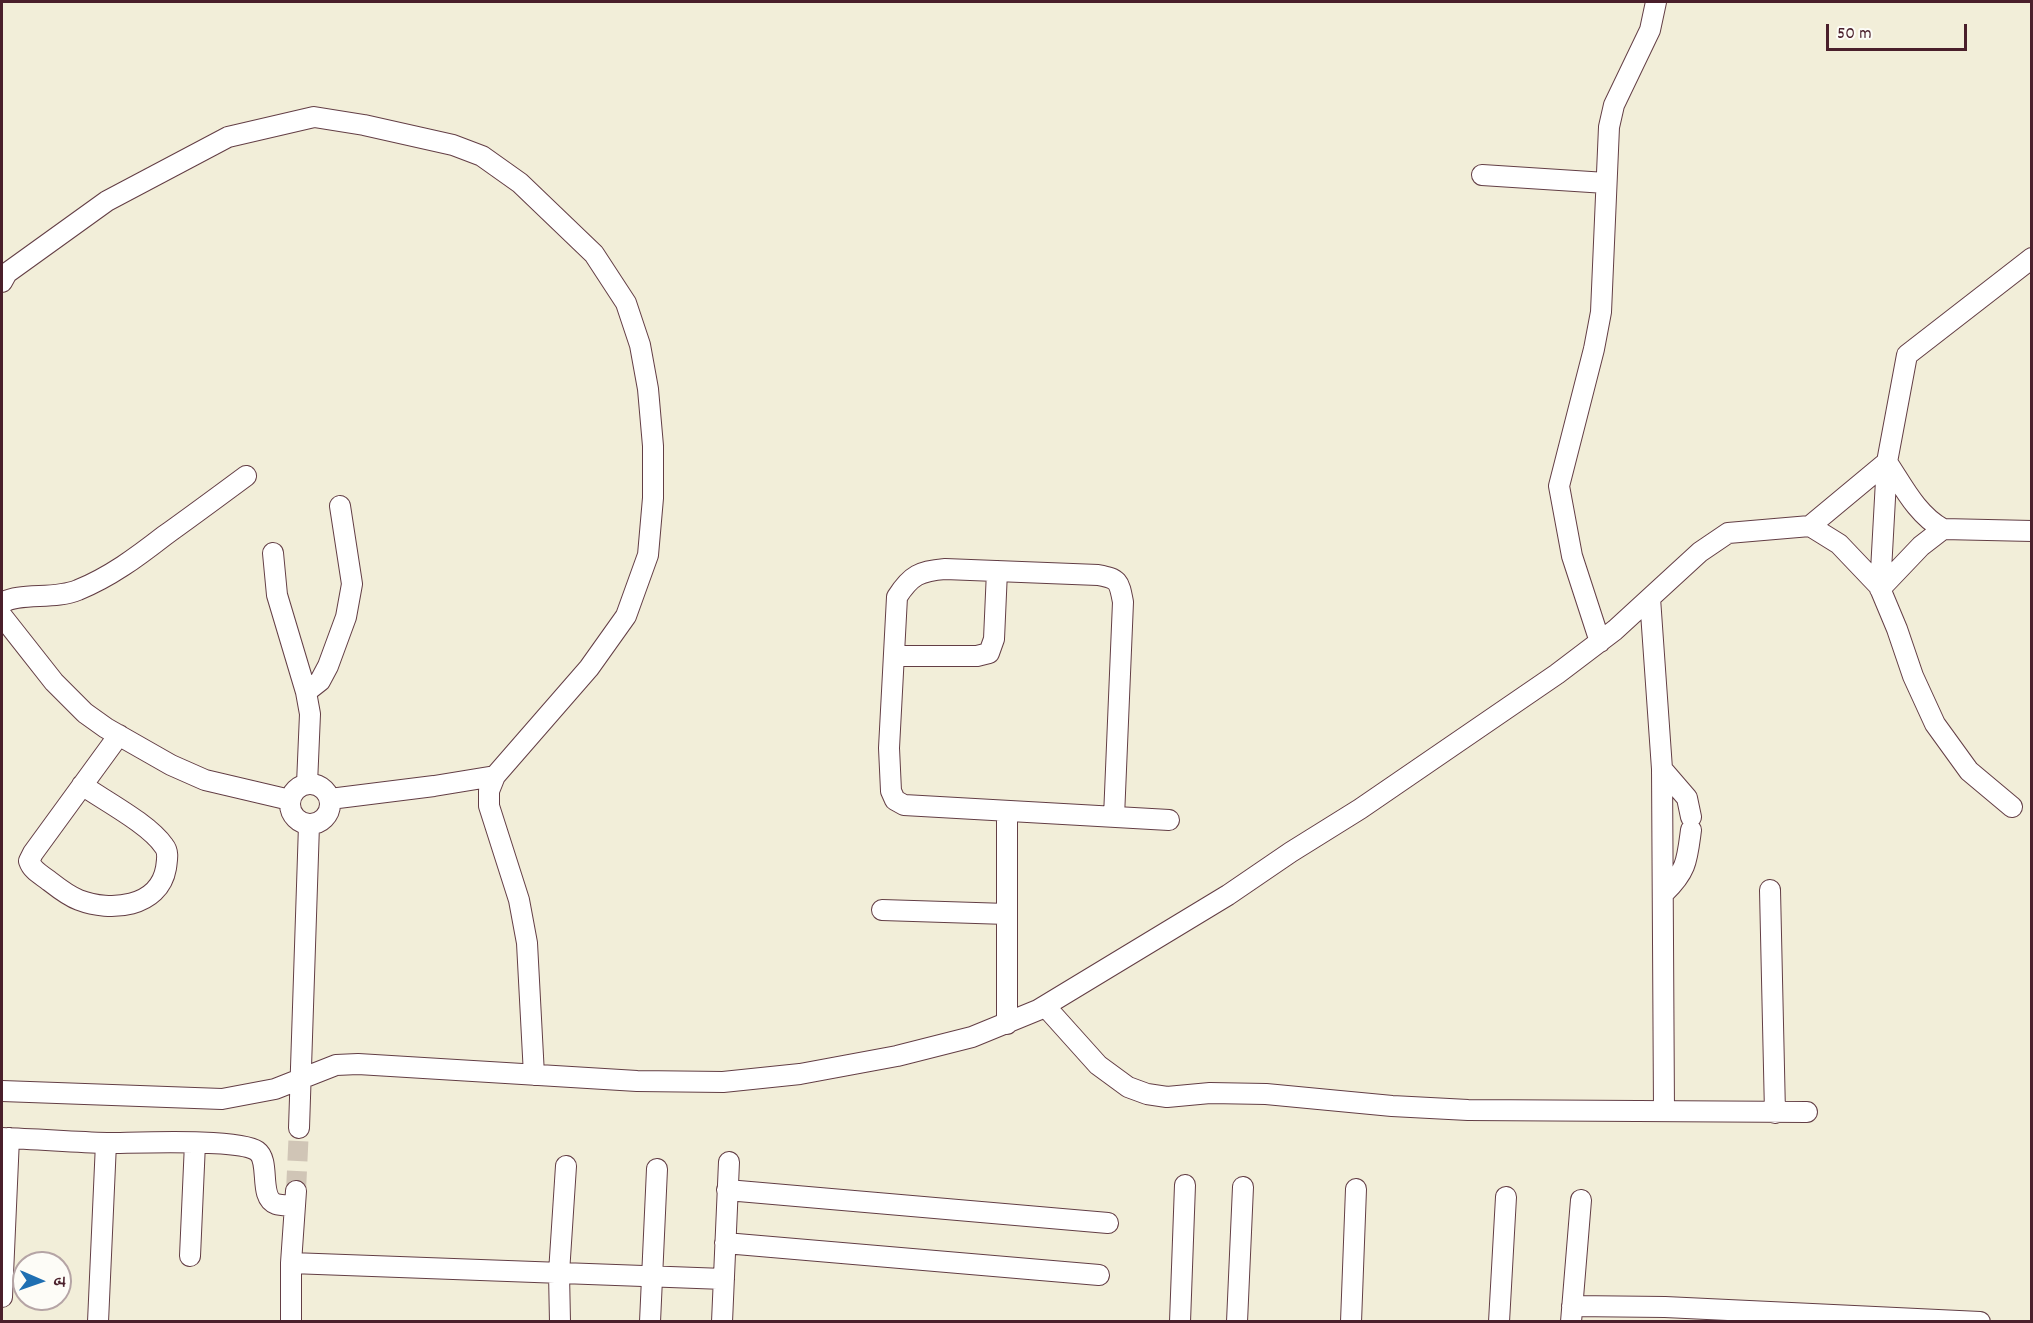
<!DOCTYPE html>
<meta charset="utf-8">
<style>
body{margin:0}
#map{position:relative;width:2033px;height:1323px;overflow:hidden;background:#f2eed9;font-family:Dekko,"Playpen Sans Deva",sans-serif}
canvas{display:block}
.frame{position:absolute;inset:0;border:3px solid #4a1f2b;pointer-events:none}
.north{position:absolute;left:12px;top:1251px;width:60px;height:60px;box-sizing:border-box;background:#fdfcf7;border:2px solid #b5a4a5;border-radius:50%;rotate:92deg;font-size:16px;font-weight:700;line-height:24px;text-align:center;color:#4a1f2b}
.north::after{content:'';display:block;margin:auto;width:21px;height:27px;background:#1f6fb2;clip-path:polygon(50% 0,100% 100%,50% 72%,0 100%)}
.scale{position:absolute;left:1826px;top:24px;width:141px;height:27px;box-sizing:border-box;border:3px solid #4a1f2b;border-top:0;padding-left:8px;font-size:18px;line-height:21px;white-space:nowrap;color:#4a1f2b;-webkit-text-stroke:4px #fdfcf7;paint-order:stroke}
</style>
<div id="map">
<canvas width="2033" height="1323"></canvas>
<div class="frame"></div>
<div class="north">उ</div>
<div class="scale">50 m</div>
</div>
<script>
const context = document.querySelector('canvas').getContext('2d');
context.lineJoin = 'round';
function trace(path, color, width, dash) { context.strokeStyle = color; context.lineWidth = width; context.lineCap = dash ? 'butt' : 'round'; context.setLineDash(dash || []); context.stroke(path); }
trace(new Path2D(`
 M296 1191 299 1128`), '#d0c5b6', 20, [20, 10]);
const minor = new Path2D(`
 M1482 175 1606 183
 M2 282 7 273 107 201 228 137 314 117 364 125 453 145 482 156 520 183 594 254 626 303 640 345 648 389 653 446V498L648 555 626 616 589 668 495 776 489 791V806L519 900 527 943 534 1075
 M1887 462C1903 486 1917 515 1943 529L2032 531
 M1810 526 1839 544 1879 586 1897 629 1913 676 1935 724 1969 771 2012 807
 M273 553 277 595 306 692 310 714 307 784
 M1880 589 1887 462
 M1880 589 1921 546 1943 529
 M1650 598 1662 769 1664 1111
 M2 603C19 592 55 600 78 590 110 577 137 557 164 536 192 516 219 496 246 476
 M2 616 54 682 85 713 106 728 171 765 205 780 290 800
 M1600 642 1572 556 1559 486 1594 349 1601 312 1609 127 1614 105 1650 30 1656 2
 M896 656H977L989 653 994 639 997 571
 M306 692 320 681 328 666 346 617 352 584 340 506
 M1662 769 1687 798 1691 817
 M290 804a20 20 0 1 1 40 0a20 20 0 1 1-40 0Z
 M82 785C105 801 149 824 164 846 169 852 167 860 166 868 159 908 110 912 79 900 68 896 57 887 48 880 40 874 32 870 29 861L33 853 119 735
 M330 799 434 786 495 776
 M1007 811V1024
 M1114 817 1123 602C1119 581 1119 579 1098 575L945 569C920 571 911 575 897 597L889 748 891 791 895 800 904 805 1169 820
 M1770 890 1775 1113
 M1664 893C1687 871 1687 860 1691 830
 M882 910 1007 914
 M1045 1006 1098 1065 1128 1087 1147 1094 1167 1097 1210 1093 1266 1094 1392 1106 1468 1110 1807 1112
 M2 1091 222 1099 275 1089 336 1065 358 1064 637 1081 723 1082 800 1074 897 1056 972 1037 1038 1010 1228 895 1291 852 1360 809 1557 674 1615 630 1700 552 1728 533 1810 526 1887 462 1907 355 2032 258
 M299 1128 309 825
 M2 1138C37 1139 72 1142 107 1143 134 1143 239 1138 257 1151 271 1161 258 1198 276 1204 282 1206 289 1205 295 1206
 M727 1190 1108 1223
 M725 1243 1099 1275
 M190 1256 195 1143
 M291 1263 724 1279
 M2 1297 9 1138
 M1572 1306 1665 1307 1980 1322
 M98 1322 106 1143
 M291 1322V1263L296 1191
 M560 1322 559 1273 566 1166
 M650 1322 657 1169
 M722 1322 729 1162
 M1180 1322 1185 1185
 M1237 1322 1243 1187
 M1351 1322 1356 1189
 M1499 1322 1506 1197
 M1571 1322 1581 1200`);
trace(minor, '#633e45', 22);
trace(minor, '#fff', 20);
</script>
